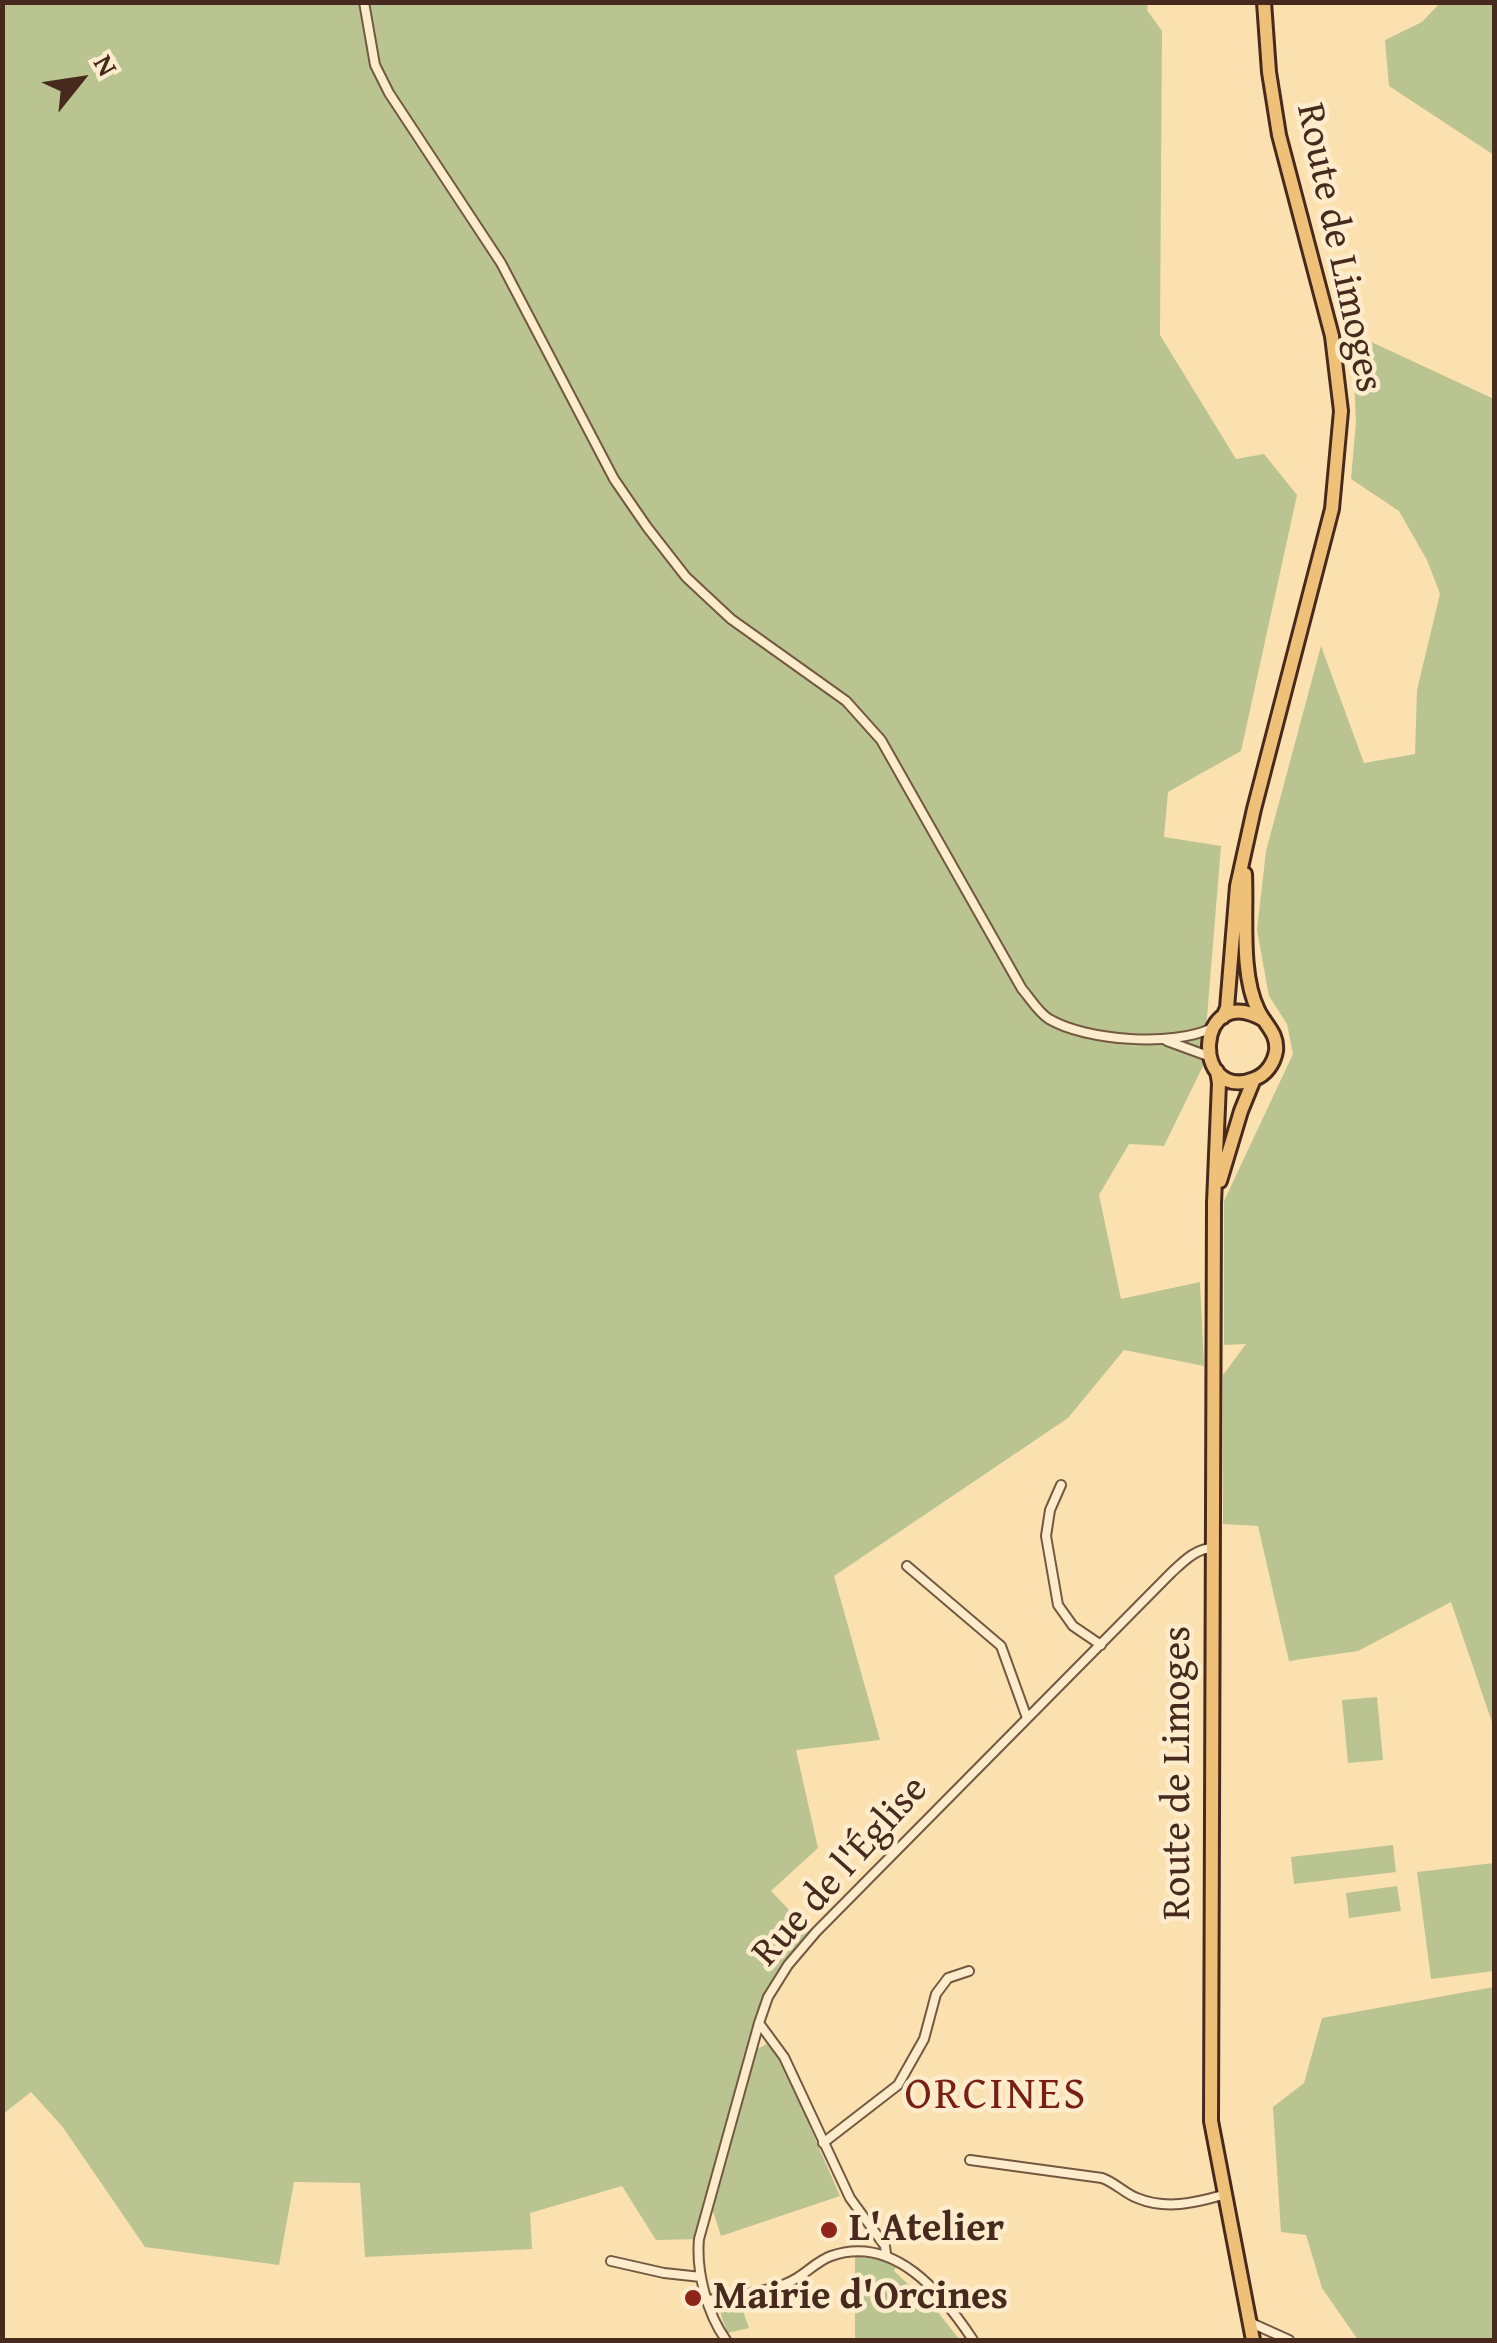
<!DOCTYPE html>
<meta charset="utf-8">
<style>
body{margin:0}
#map{position:relative;width:1497px;height:2343px;overflow:hidden;background:#fce1b0;font-family:"Gentium Book Plus",serif}
canvas{display:block}
.frame{position:absolute;inset:0;border:5px solid #472a1d;pointer-events:none}
.north{position:absolute;left:30px;top:30px;width:100px;height:100px;-webkit-text-stroke:8px #fdeccc;paint-order:stroke;rotate:60deg;font-size:28px;font-weight:700;line-height:40px;text-align:center;color:#472a1d}
.north::after{content:'';display:block;margin:auto;width:35px;height:45px;background:#472a1d;clip-path:polygon(50% 0,100% 100%,50% 72%,0 100%)}
</style>
<div id="map">
<canvas width="1497" height="2343"></canvas>
<div class="frame"></div>
<div class="north">N</div>
</div>
<script>
const context = document.querySelector('canvas').getContext('2d');
context.lineJoin = 'round';
function paint(path, color) { context.fillStyle = color; context.fill(path, 'evenodd'); }
function trace(path, color, width, dash) { context.strokeStyle = color; context.lineWidth = width; context.lineCap = dash ? 'butt' : 'round'; context.setLineDash(dash || []); context.stroke(path); }
function write(font, color, halo, rows, align = 'center') {
  context.font = font + ' "Gentium Book Plus",serif'; context.lineWidth = 9; context.setLineDash([]); context.textBaseline = 'middle'; context.strokeStyle = halo; context.fillStyle = color; for (const [text, x, y, turn = 0] of rows) {
    context.save(); context.translate(x, y); context.rotate((+turn || 0) * Math.PI / 180); context.textAlign = isNaN(turn) ? turn : align; if (halo) context.strokeText(text, 0, 0); context.fillText(text, 0, 0); context.restore();
  }
}
paint(new Path2D(`
 M3 3H1148L1147 10 1162 31 1160 335 1236 459 1264 454 1297 495 1241 751 1168 792 1164 837 1221 846 1203 1066 1164 1146 1129 1144 1099 1195 1121 1299 1200 1282 1204 1366 1124 1350 1068 1418 834 1576 880 1740 796 1750 818 1848 771 1891 813 1935 768 1997 699 2239 656 2240 622 2186 530 2213 532 2249 365 2257 360 2183 294 2182 279 2265 145 2247 62 2126 31 2092 3 2114Z
 M1440 3H1494V155L1389 86 1385 40 1422 22Z
 M1352 333 1494 399V1728L1451 1602 1358 1651 1289 1661 1258 1526 1223 1524V1375L1246 1344 1224 1345V1201L1293 1054 1287 1024 1269 996 1257 930 1266 851 1321 646 1364 763 1415 754 1417 690 1440 594 1427 560 1399 511 1351 479 1356 422Z
 M1377 1697 1383 1760 1348 1763 1342 1700Z
 M1393 1845 1396 1872 1294 1884 1291 1857Z
 M1494 1863V1971L1431 1979 1417 1872Z
 M1397 1886 1401 1911 1349 1918 1346 1893Z
 M1494 1987V2340H1358L1322 2288 1306 2235 1281 2232 1273 2107 1304 2083 1322 2018Z
 M769 2043 780 2058 840 2196 721 2236 711 2205 755 2050Z
 M855 2256 898 2263 894 2271 937 2311 960 2340H855Z
 M739 2300 749 2328 727 2333 718 2305Z`), '#b9c490');
const street = new Path2D(`
 M364 2 375 65 389 93 501 263 614 479 647 527 686 577 731 619 846 701 881 740 1022 989C1030 998 1038 1012 1049 1019 1086 1041 1174 1047 1212 1028
 M1167 1041 1208 1056
 M1061 1485 1050 1510 1046 1536 1058 1605 1073 1626 1101 1645
 M907 1566 1001 1646 1027 1718
 M759 2023 784 2057 850 2198 885 2246 886 2254
 M823 2143 898 2085 924 2039 936 1994 948 1978 969 1971
 M970 2160 1102 2178C1116 2183 1124 2193 1137 2198 1166 2210 1194 2203 1223 2195
 M611 2261 664 2273 701 2277
 M709 2300C734 2295 761 2293 785 2284 803 2278 814 2262 831 2256 894 2234 942 2293 973 2340
 M1249 2322 1289 2340
 M726 2340C707 2314 696 2271 699 2239L759 2023 768 1997 788 1965 816 1932 1171 1573C1183 1562 1196 1548 1213 1548`);
const primary = new Path2D(`
 M1245 874C1247 914 1240 974 1258 1010 1265 1025 1278 1033 1276 1051 1274 1063 1266 1075 1254 1079 1191 1104 1194 979 1264 1020
 M1223 1017 1227 1008 1237 886 1254 809 1332 509 1341 411 1332 336 1279 135 1269 72 1264 2
 M1217 1071 1219 1083 1214 1203 1211 2121 1253 2340
 M1220 1181 1241 1111 1254 1079`);
trace(street, '#745842', 12);
trace(primary, '#472a1d', 18);
trace(street, '#fdeccc', 8);
trace(primary, '#eec078', 12);
for (const [x, y, r, color] of [
 [829,2230,10,"#8f2418"],
 [693,2298,10,"#8f2418"]
]) { const dot = new Path2D(); dot.arc(x, y, r, 0, 2 * Math.PI); context.fillStyle = color; context.fill(dot); trace(dot, '#fdeccc', 4); }
write('40px', '#472a1d', '#fdeccc', [
 ["Route de Limoges",1338,248,78],
 ["Route de Limoges",1179,1773,-90],
 ["Rue de l'Église",841,1872,-48]
]);
write('bold 40px', '#472a1d', '#fdeccc', [
 ["L'Atelier",849,2230],
 ["Mairie d'Orcines",713,2298]
], 'left');
context.letterSpacing = '2.5px';
write('45px', '#7a1f14', '#fdeccc', [
 ["ORCINES",996,2097]
]);
context.letterSpacing = '0px';
</script>
